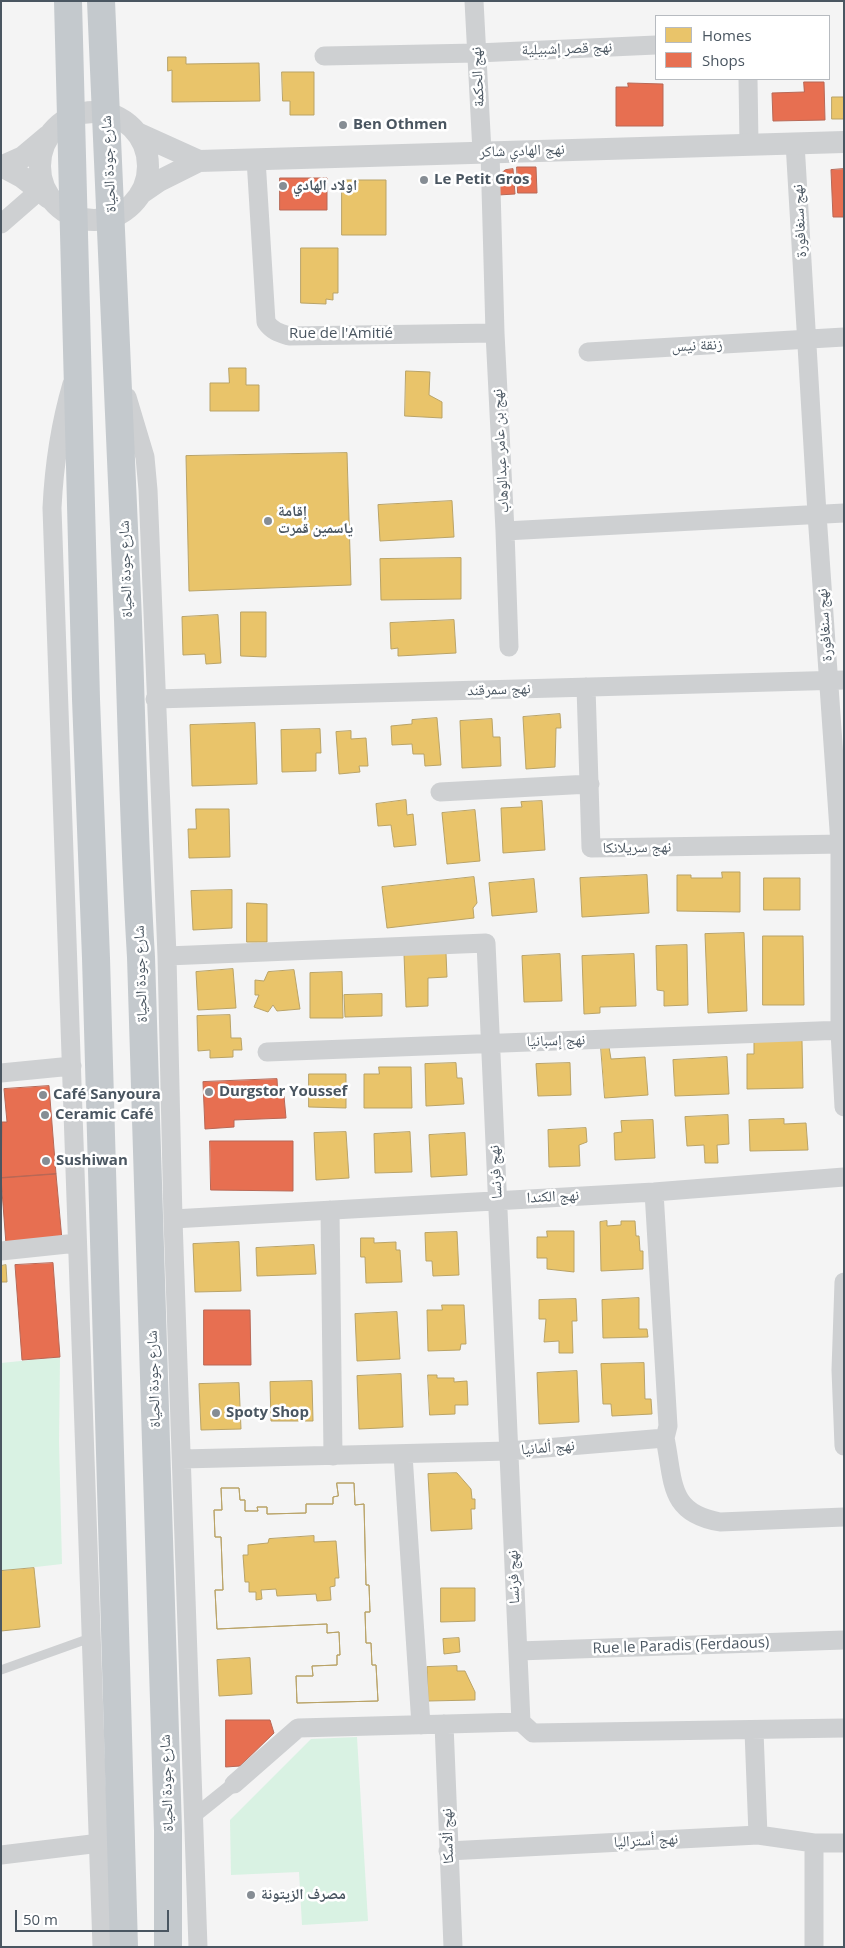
<!DOCTYPE html>
<meta charset="utf-8">
<style>
body{margin:0}
#map{position:relative;width:845px;height:1948px;overflow:hidden;background:#f4f4f4;font-family:"Open Sans",sans-serif}
canvas{display:block}
.frame{position:absolute;inset:0;border:2px solid #4a5661;pointer-events:none}
.legend{position:absolute;left:655px;top:15px;width:175px;height:65px;box-sizing:border-box;background:#fff;border:1px solid #b7bbc0;margin:0;padding:6px 9px;list-style:none;font-size:15px;color:#4a5661}
.legend li{display:flex;align-items:center;gap:10px;height:25px}
.legend b{width:25px;border:1px solid #b7bbc0}
.scale{position:absolute;left:15px;top:1910px;width:154px;height:22px;box-sizing:border-box;border:2px solid #4a5661;border-top:0;padding-left:6px;font-size:15px;line-height:18px;white-space:nowrap;color:#4a5661;-webkit-text-stroke:4px #fff;paint-order:stroke}
</style>
<div id="map">
<canvas width="845" height="1948"></canvas>
<div class="frame"></div>
<ul class="legend">
<li><b style="height:14px;background:#e9c46a"></b>Homes</li>
<li><b style="height:14px;background:#e76f51"></b>Shops</li>
</ul>
<div class="scale">50 m</div>
</div>
<script>
const context = document.querySelector('canvas').getContext('2d');
context.lineJoin = 'round';
function paint(path, color) { context.fillStyle = color; context.fill(path, 'evenodd'); }
function trace(path, color, width, dash) { context.strokeStyle = color; context.lineWidth = width; context.lineCap = dash ? 'butt' : 'round'; context.setLineDash(dash || []); context.stroke(path); }
function write(font, color, halo, rows, align = 'center') {
  context.font = font + ' "Open Sans","Noto Naskh Arabic",sans-serif'; context.lineWidth = 5; context.setLineDash([]); context.textBaseline = 'middle'; context.strokeStyle = halo; context.fillStyle = color; for (const [text, x, y, turn = 0] of rows) {
    context.save(); context.translate(x, y); context.rotate((+turn || 0) * Math.PI / 180); context.textAlign = isNaN(turn) ? turn : align; if (halo) context.strokeText(text, 0, 0); context.fillText(text, 0, 0); context.restore();
  }
}
paint(new Path2D(`
 M60 1357 59 1442 62 1564 1 1571V1363Z
 M357 1737 368 1921 302 1925 299 1872 231 1875 230 1820 311 1739Z`), '#d9f2e3');
const homes = new Path2D(`
 M168 57H186V64L259 63 260 101 172 102V70L168 71Z
 M282 72H314V115H290V101H283Z
 M832 97H844V119H832Z
 M342 180H386V235H342Z
 M301 248H338V293H333V300L326 299V304L301 303Z
 M229 368H246V385H259V411H210V383H229Z
 M406 371 430 372 429 395 442 402V418L405 416Z
 M347 453 351 585 189 591 186 456Z
 M452 501 454 537 380 541 378 505Z
 M461 558V599L381 600 380 559Z
 M241 612H266V657L241 656Z
 M218 615 221 663 206 664 205 654 183 655 182 617Z
 M454 620 456 653 398 656V648L391 649 390 623Z
 M560 714 561 728H556L555 767 526 769 523 717Z
 M437 718 441 765 425 766 424 754H413L412 744 392 745 391 726 412 724V720Z
 M492 719 493 737H500L501 766 462 768 460 721Z
 M255 723 257 784 192 786 190 725Z
 M320 729 321 753H316V771L282 772 281 730Z
 M351 731V739L366 738 368 766H359L360 772 339 774 336 732Z
 M406 800 407 815 413 814 416 845 394 847 391 825 378 826 376 804Z
 M542 801 545 850 503 853 501 808 522 807 521 802Z
 M196 809H229L230 857 189 858 188 829H196Z
 M475 810 480 861 447 864 442 813Z
 M722 872H740V912L677 911V875H691V878H722Z
 M647 875 649 913 582 917 580 878Z
 M474 877 477 903 473 908 474 918 387 928 382 887Z
 M764 878H800V910H764Z
 M534 879 537 912 492 916 489 883Z
 M232 890V928L193 930 191 891Z
 M247 903 267 904V942H247Z
 M744 933 747 1011 708 1013 705 934Z
 M763 936H803L804 1005H763Z
 M687 945 688 1005 664 1006V991L657 990 656 946Z
 M446 953 447 977 428 978V1006L406 1007 404 954Z
 M560 954 562 1001 524 1002 522 956Z
 M634 954 636 1006 600 1007V1013L584 1014 582 956Z
 M233 969 236 1008 198 1010 196 972Z
 M294 970 300 1009 277 1011 273 1005 268 1012 254 1007 259 995H255V980L264 981 268 972Z
 M342 972 343 1018H310V973Z
 M382 994V1016L345 1017 344 995Z
 M230 1015 231 1038H241L242 1050H233V1057L210 1058V1050L198 1051 197 1016Z
 M802 1041 803 1088 747 1089V1054H754V1042Z
 M601 1047H609L611 1059 645 1057 648 1095 605 1098Z
 M727 1057 729 1094 675 1096 673 1060Z
 M456 1063 457 1078H462L464 1104 426 1106 425 1064Z
 M570 1063 571 1095 538 1096 536 1064Z
 M379 1067H411L412 1108H364V1074H379Z
 M309 1074H346V1108L309 1107Z
 M728 1115 729 1144 717 1145 718 1163H705L704 1145 687 1146 685 1117Z
 M784 1119V1124L806 1123 808 1150 750 1151 749 1120Z
 M653 1120 655 1158 615 1160 614 1133 622 1132 621 1121Z
 M586 1128 587 1142 579 1145 580 1166 549 1167 548 1130Z
 M346 1132 349 1178 316 1180 314 1133Z
 M410 1132 412 1172 375 1173 374 1134Z
 M465 1133 467 1175 431 1177 429 1135Z
 M607 1221V1226L621 1225V1221H635L636 1236H639L640 1251H643V1269L601 1271 600 1222Z
 M547 1231H574V1272L547 1269V1258H537V1237H547Z
 M457 1232 459 1275 433 1276 432 1261H426L425 1233Z
 M361 1238H374V1243L396 1242V1250H400L402 1282 366 1283 365 1257H361Z
 M239 1242 241 1291 195 1292 193 1244Z
 M314 1245 316 1274 257 1276 256 1248Z
 M6 1265 7 1282H1V1266Z
 M639 1298V1329H647L648 1337 603 1338 602 1300Z
 M576 1299 577 1321H572L573 1353H559V1341L544 1342 546 1319H539V1300Z
 M442 1305H464L466 1344H461L460 1350 428 1351 427 1310H442Z
 M397 1312 400 1359 357 1361 355 1314Z
 M644 1363 645 1399H651L652 1414 612 1416 611 1404H603L601 1364Z
 M577 1371 579 1422 539 1424 537 1373Z
 M401 1374 403 1427 359 1429 357 1376Z
 M428 1375H437V1378H454V1382L467 1381 468 1405H455V1414L430 1415Z
 M312 1381 313 1421H271L270 1382Z
 M239 1383 241 1429 201 1430 199 1384Z
 M457 1473 471 1489 472 1499H475V1509H471L472 1529 431 1531 428 1474Z
 M337 1483H354L355 1505 364 1504 366 1585H369L370 1612H365L366 1643H371L372 1665H376L378 1701 297 1703 296 1676H313L312 1666 337 1665V1655H340L339 1632 327 1633V1624L217 1629 215 1590H223L221 1537H215L214 1510H222L221 1488H239L240 1500H245V1511H258L257 1507H267V1514L306 1513V1504H333V1497L338 1496ZM314 1536V1542L336 1541 339 1578H335V1586L330 1587 331 1600 317 1601 316 1594 277 1596 276 1589 261 1590 262 1599 256 1600V1592H249V1582H245L243 1555H248V1545L268 1543 269 1539Z
 M337 1483H354L355 1505 364 1504 366 1585H369L370 1612H365L366 1643H371L372 1665H376L378 1701 297 1703 296 1676H313L312 1666 337 1665V1655H340L339 1632 327 1633V1624L217 1629 215 1590H223L221 1537H215L214 1510H222L221 1488H239L240 1500H245V1511H258L257 1507H267V1514L306 1513V1504H333V1497L338 1496Z
 M34 1568 40 1627 1 1631V1571Z
 M441 1588H475V1621L441 1622Z
 M459 1638 460 1652 444 1654 443 1639Z
 M250 1658 252 1694 219 1696 217 1660Z
 M457 1666V1671H465L475 1692V1700L428 1701 427 1667Z`);
paint(homes, '#e9c46a');
trace(homes, '#b9a367', 1);
const shops = new Path2D(`
 M804 82H824L825 120 773 121 772 93 804 92Z
 M628 83 663 84V126H616V87H628Z
 M517 167H536L537 193H518Z
 M513 169 515 194 498 195V176L505 170Z
 M844 169V217H833L831 170Z
 M280 178H327V210H280Z
 M277 1079 278 1096H284L286 1118 234 1120V1127L205 1129 203 1082Z
 M49 1086 56 1174 1 1178 2 1122H7L4 1089Z
 M210 1141H293V1191L211 1190Z
 M56 1174 62 1240 6 1244 1 1178Z
 M53 1263 60 1357 22 1360 15 1265Z
 M204 1310H250L251 1365H204Z
 M226 1720H270L274 1733 240 1766 226 1767Z`);
paint(shops, '#e76f51');
trace(shops, '#b86856', 1);
trace(new Path2D(`
 M1 1670 93 1637`), '#ced0d2', 9);
trace(new Path2D(`
 M193 1817 234 1784`), '#ced0d2', 14);
trace(new Path2D(`
 M474 1 482 152
 M324 56 477 53 656 45
 M748 79 749 144
 M795 143 817 514 840 844V1031L844 1107
 M490 152 495 333 505 531 844 513
 M256 159 266 322C272 331 279 333 289 336L495 333
 M1 224 40 190
 M588 352 844 337
 M72 384C60 425 54 466 52 508L102 1947
 M127 397 145 457 148 490 167 956 173 1219 198 1947
 M505 531 509 647
 M586 687 591 848 844 844
 M155 699 844 680
 M440 792 590 784
 M167 956 486 943 521 1722
 M267 1052 844 1030
 M1 1073 72 1066
 M654 1192 668 1426 665 1438
 M330 1210 333 1456
 M173 1219 654 1192 844 1177
 M1 1251 77 1243
 M844 1282 841 1370 844 1446
 M665 1438C674 1482 668 1513 720 1522L844 1517
 M403 1455 421 1725
 M182 1459 509 1451 665 1438
 M518 1651 844 1640
 M444 1724 453 1947
 M754 1731 758 1835
 M234 1784 298 1728 521 1722 533 1733 844 1728
 M814 1843V1947
 M448 1851 758 1835 814 1843H844
 M1 1855 100 1843`), '#ced0d2', 19);
trace(new Path2D(`
 M40 166a54 54 0 1 1 108 0a54 54 0 1 1-108 0Z
 M137 133 199 161
 M1 167 23 157 48 136
 M3 167 22 177 49 198
 M140 194 159 181 199 161 844 142`), '#ced0d2', 22);
trace(new Path2D(`
 M68 1 86 699 96 958 124 1947
 M101 1C111 208 120 414 128 620 132 733 134 844 141 957L168 1830V1947`), '#c4c9cd', 28);
for (const [x, y, r, color] of [
 [343,125,5,"#868d94"],
 [424,180,5,"#868d94"],
 [283,186,5,"#868d94"],
 [268,521,5,"#868d94"],
 [209,1092,5,"#868d94"],
 [43,1095,5,"#868d94"],
 [45,1115,5,"#868d94"],
 [46,1161,5,"#868d94"],
 [216,1413,5,"#868d94"],
 [251,1895,5,"#868d94"]
]) { const dot = new Path2D(); dot.arc(x, y, r, 0, 2 * Math.PI); context.fillStyle = color; context.fill(dot); trace(dot, '#fff', 2); }
write('15px', '#4a5661', '#fff', [
 ["نهج قصر إشبيلية",567,49,-2],
 ["نهج الحكمة",478,77,-93],
 ["نهج الهادي شاكر",522,151,-2],
 ["شارع جودة الحياة",109,164,-93],
 ["نهج سنغافورة",800,221,-93],
 ["Rue de l'Amitié",341,334],
 ["زنقة نيس",697,346,-3],
 ["نهج بن عامر عبدالوهاب",501,451,-93],
 ["شارع جودة الحياة",126,569,-92],
 ["نهج سنغافورة",825,625,-94],
 ["نهج سمرقند",499,690,-2],
 ["نهج سريلانكا",637,848,-1],
 ["شارع جودة الحياة",141,974,-92],
 ["نهج إسبانيا",556,1041,-2],
 ["نهج فرنسا",496,1172,-93],
 ["نهج الكندا",553,1197,-3],
 ["شارع جودة الحياة",154,1379,-92],
 ["نهج ألمانيا",548,1448,-5],
 ["نهج فرنسا",514,1577,-92],
 ["Rue le Paradis (Ferdaous)",681,1646,-2],
 ["شارع جودة الحياة",167,1783,-92],
 ["نهج ألاسكا",448,1836,-92],
 ["نهج أستراليا",646,1841,-3]
]);
write('bold 15px', '#4a5661', '#fff', [
 ["Ben Othmen",353,125],
 ["Le Petit Gros",434,180],
 ["اولاد الهادي",293,186],
 ["إقامة",278,512],
 ["ياسمين قمرت",278,529],
 ["Durgstor Youssef",219,1092],
 ["Café Sanyoura",53,1095],
 ["Ceramic Café",55,1115],
 ["Sushiwan",56,1161],
 ["Spoty Shop",226,1413],
 ["مصرف الزيتونة",261,1895]
], 'left');
</script>
